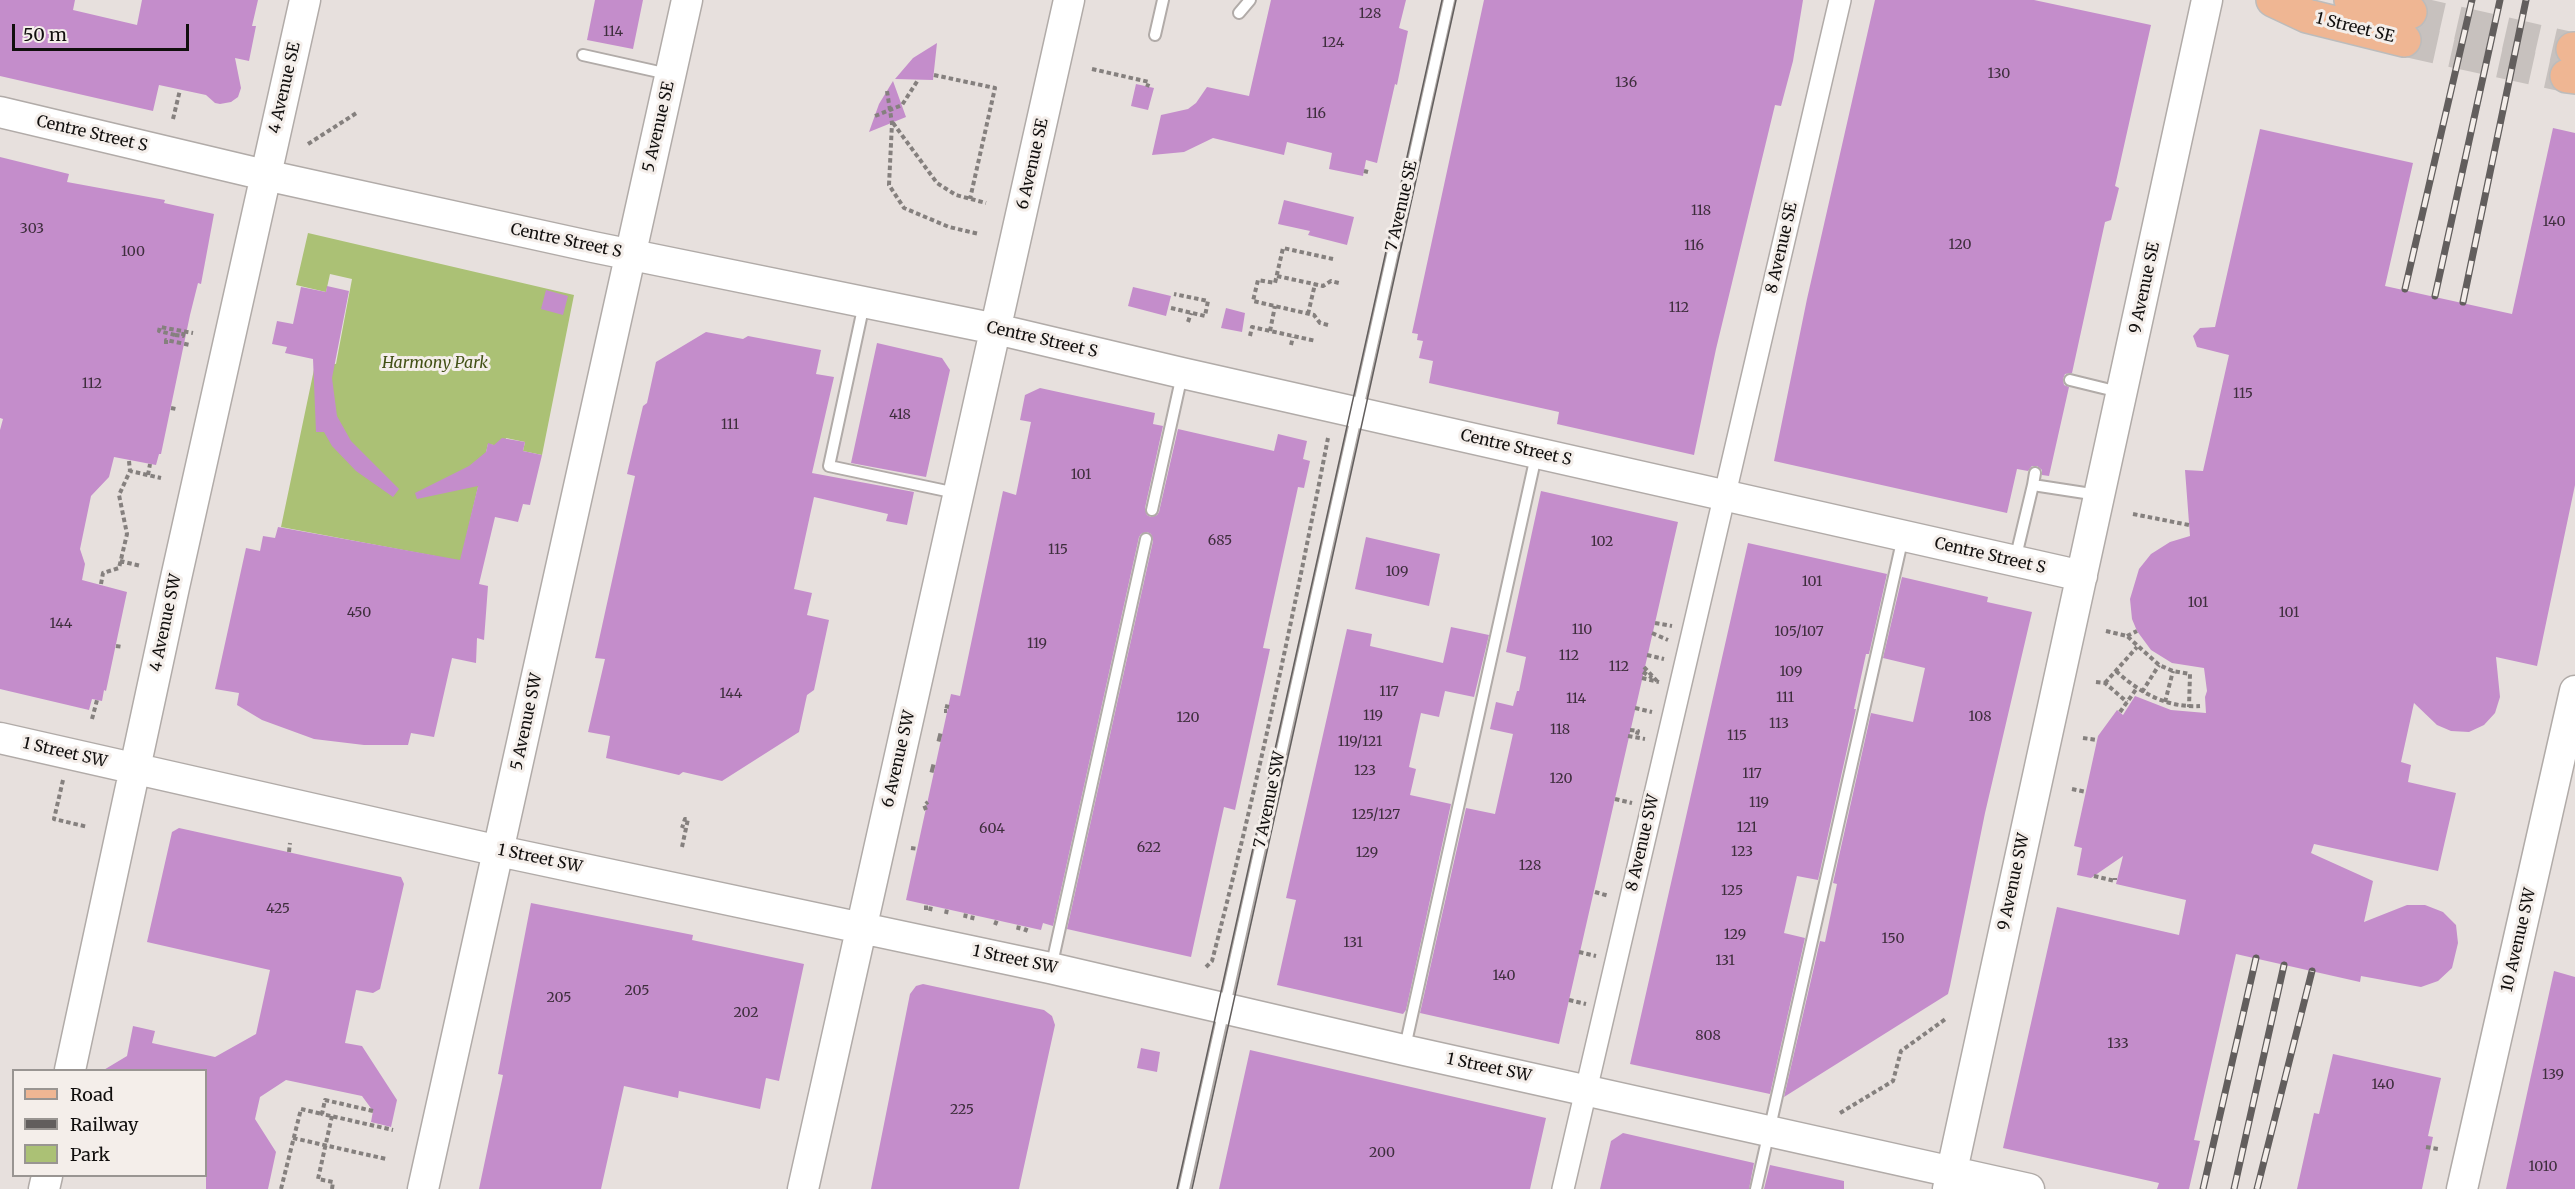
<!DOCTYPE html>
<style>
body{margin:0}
#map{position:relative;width:2575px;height:1189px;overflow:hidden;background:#e7e0dd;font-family:Merriweather,serif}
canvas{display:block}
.legend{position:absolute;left:12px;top:1069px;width:195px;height:108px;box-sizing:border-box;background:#f4eeea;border:2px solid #999592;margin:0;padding:8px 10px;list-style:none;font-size:18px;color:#110f0e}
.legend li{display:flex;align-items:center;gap:12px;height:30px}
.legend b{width:30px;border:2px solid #999592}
.scale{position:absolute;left:12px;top:24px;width:177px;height:27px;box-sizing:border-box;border:3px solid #110f0e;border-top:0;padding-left:8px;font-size:18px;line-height:21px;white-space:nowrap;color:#110f0e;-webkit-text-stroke:4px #f4eeea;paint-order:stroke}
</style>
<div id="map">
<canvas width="2575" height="1189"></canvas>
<ul class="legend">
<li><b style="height:8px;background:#efb693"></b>Road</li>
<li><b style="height:8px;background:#625e5d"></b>Railway</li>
<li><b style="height:16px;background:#abc175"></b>Park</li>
</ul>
<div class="scale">50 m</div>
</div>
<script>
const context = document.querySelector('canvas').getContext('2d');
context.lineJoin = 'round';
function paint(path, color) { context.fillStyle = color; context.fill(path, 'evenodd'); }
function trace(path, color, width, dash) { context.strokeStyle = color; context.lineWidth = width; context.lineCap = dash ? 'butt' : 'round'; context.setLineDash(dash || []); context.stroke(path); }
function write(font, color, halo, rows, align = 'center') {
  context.font = font + ' Merriweather,serif'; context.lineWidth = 6; context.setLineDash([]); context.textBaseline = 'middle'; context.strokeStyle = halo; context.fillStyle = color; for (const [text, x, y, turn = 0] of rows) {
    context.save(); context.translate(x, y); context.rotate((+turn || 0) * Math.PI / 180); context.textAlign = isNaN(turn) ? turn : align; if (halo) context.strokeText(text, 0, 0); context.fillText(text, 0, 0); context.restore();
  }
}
paint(new Path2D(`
 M308 233 574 295 542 455 523 451 525 442 506 438 504 447 488 444 457 577 435 556 281 527 316 360 336 364 352 279 330 274 326 292 296 285Z`), '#abc175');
paint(new Path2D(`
 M0 0H75L73 10 137 25 142 0H258L252 26H256L249 61 235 58 241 88 238 97 231 102 220 104 215 103 206 95 159 85 153 111 0 76Z
 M595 0H643L633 49 587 40Z
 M1271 0H1406L1399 28 1408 31 1397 85 1395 84 1377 163 1366 160 1363 176 1329 169 1332 153 1287 142 1284 155 1213 138 1184 152 1152 155 1161 115 1188 109 1196 103 1207 87 1249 96Z
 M1484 0H1803L1793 61 1781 106 1775 105 1716 349 1694 455 1557 424 1559 412 1429 383 1433 361 1419 358 1423 341 1417 340 1418 334 1412 333Z
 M1875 0H2034L2151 25 2115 186 2119 188 2111 220 2105 222 2072 373 2065 374 2063 379 2064 385 2069 387 2049 476 2042 475V470L2037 466H2032L2028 471 2017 469 2007 513 1774 461 1807 299Z
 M937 43 933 80 895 79 913 58Z
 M893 81 906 117 869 132 879 104Z
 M1136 84 1154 88 1148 110 1131 106Z
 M2553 128 2575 133V485L2537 666 2496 657 2500 697 2495 713 2484 725 2469 732 2451 731 2437 725 2414 703 2401 762 2411 765 2408 782 2456 793 2438 871 2314 844 2311 853 2373 881 2364 922 2407 905H2425L2443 912 2456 925 2458 943 2452 968 2438 981 2421 987 2361 976 2360 982 2236 954 2194 1140 2200 1141 2189 1189H2157L2159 1183 2003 1148 2057 907 2179 935 2186 900 2116 884 2123 856 2091 878 2077 875 2082 848 2074 846 2098 736 2117 710 2123 715 2135 696 2171 710 2206 713 2205 697 2207 691 2204 668 2172 663 2151 650 2137 631 2132 619 2130 599 2139 569 2151 554 2170 542 2190 536 2185 470 2203 471 2229 355 2197 347 2193 336 2200 328 2215 327 2260 129 2413 163 2385 286 2512 314Z
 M0 157 69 174 67 182 165 200 164 203 214 214 201 284 198 283 190 315 161 454H159L156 465 114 457 109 477 91 496 80 549 85 564 82 580 127 592 106 691 104 690 102 701 92 699 89 710 0 689V430L3 419 0 418Z
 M1284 200 1354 217 1347 245 1308 235 1310 231 1278 224Z
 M327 286 349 291 332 378 337 416 351 441 399 489 393 497 356 471 332 446 324 432H316L313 359 285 353 287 347 272 344 277 321 293 324 301 287 326 292Z
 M1133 287 1171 296 1166 316 1128 306Z
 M546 290 568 296 563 315 541 309Z
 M1226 308 1245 313 1242 332 1221 328Z
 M706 332 743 339 748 336 821 350 816 374 834 377 812 473 914 492 907 525 886 521 888 514 814 497 794 589 812 593 807 615 829 620 814 690 807 695 799 732 722 781 683 772 679 775 606 758 610 736 588 732 605 659 595 658 635 476 627 474 643 406 647 403 656 362Z
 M877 343 942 358 950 370 926 477 851 463Z
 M1040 388 1155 413 1153 424 1163 426 1145 508 1147 515 1151 517 1157 515 1159 512 1178 429 1274 451 1278 434 1307 441 1303 459 1310 461 1304 488 1298 487 1263 648 1270 649 1235 810 1224 807 1191 957 1067 929 1153 541 1151 534 1147 532 1141 534 1139 537 1053 926 1043 923 1041 930 906 900 951 694 960 696 1003 491 1016 495 1031 422 1020 420 1025 395Z
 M502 438 525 442 523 451 542 455 530 505 523 504 518 522 495 517 479 584 488 586 484 640 477 638 476 663 452 658 434 737 411 733 408 745H364L314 739 262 720 237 705 239 693 215 689 246 548 260 551 263 536 275 538 278 527 460 560 478 486 417 499 415 493 469 466 486 452 488 443 494 445Z
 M1541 491 1678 522 1559 1044 1420 1013 1466 808 1495 814 1513 734 1490 729 1496 702 1513 706 1517 691H1519L1526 657 1506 652Z
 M1366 537 1440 554 1429 606 1355 589Z
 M1748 543 1887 574 1869 654H1866L1854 709H1856L1818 880 1797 876 1784 933 1805 938 1770 1094 1630 1064Z
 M1902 577 1988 597 1987 602 2032 612 1985 813 1950 986 1948 994 1784 1097 1820 941 1825 942 1837 884 1833 883 1871 713 1913 722 1925 668 1883 658Z
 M1451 627 1489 635 1474 697 1445 691 1439 717 1421 713 1409 767 1416 769 1410 795 1451 804 1406 1010 1403 1014 1277 985 1296 900 1286 898 1347 629 1372 634 1370 646 1443 663Z
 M179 828 401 877 404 884 380 989 373 993 356 990 345 1043 362 1046 397 1100 391 1127 371 1122 373 1111 362 1096 286 1080 260 1097 255 1119 276 1152 268 1189H206V1071H102L127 1056 133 1026 155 1031 152 1043 215 1057 256 1034 270 970 147 942 172 832Z
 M531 903 693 935 692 940 804 964 779 1081 766 1078 760 1109 679 1091 678 1098 624 1086 601 1189H479L503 1075 498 1074Z
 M2554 971 2575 977V1189H2506Z
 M923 984 1044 1010 1052 1016 1055 1025 1019 1189H871L910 994 916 986Z
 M1141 1048 1160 1052 1157 1072 1137 1068Z
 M1250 1050 1546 1118 1530 1189H1219Z
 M2333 1054 2441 1078 2428 1136 2433 1137 2422 1189H2297L2314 1113 2319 1114Z
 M1623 1133 1754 1163 1749 1189H1600L1611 1141Z
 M1770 1165 1844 1181V1189H1764Z`), '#c48dcb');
trace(new Path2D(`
 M2410 12 2573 49
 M2404 40 2567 76`), '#c7c1be', 33, [33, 16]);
const lane = new Path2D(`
 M1239 13 1250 0
 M1155 35 1163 0
 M583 55 668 74
 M864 304 829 466 956 493
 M2070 380 2119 392
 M2035 473 2033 485 2098 495
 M1152 510 1182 375
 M2015 560 2033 485
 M1051 968 1146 539
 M1405 1047 1536 456
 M1184 1189 1449 0
 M1756 1189 1903 537`);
const street = new Path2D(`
 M1563 1189 1840 0`);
const secondary = new Path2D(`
 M0 112 265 175 593 247 996 329 1182 373 2082 576
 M0 738 499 851 1050 968 1404 1050 2029 1189
 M70 1070 174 587 305 0
 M44 1189 47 1176
 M423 1189 687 0
 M803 1189 1069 0
 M1948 1189 2207 0
 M2462 1189 2575 691`);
const primary = new Path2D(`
 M2273 0 2307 16 2404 40
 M2351 0 2410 12
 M2573 49 2575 50
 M2567 76 2575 77`);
trace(lane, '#b1aba8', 14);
trace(street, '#b1aba8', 24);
trace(secondary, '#b1aba8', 33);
trace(primary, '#bcbcbc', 36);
trace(new Path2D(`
 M1092 69 1149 82 1147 87
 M934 75 995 88 970 199
 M887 91 892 123 889 185 904 208 949 227 979 234
 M875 116 902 105 918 80
 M173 119 180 90
 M893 123 937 183 956 195 986 203
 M308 144 358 112
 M1364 171 1368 172
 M1277 276 1323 286 1331 281 1339 283
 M1171 308 1205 316 1208 301 1174 294
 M1308 314 1315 284
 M1188 322 1191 313
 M1328 325 1320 323 1314 315 1253 301 1258 280 1275 283 1283 248 1333 259
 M1270 331 1275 306
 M175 335 159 331 160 327 193 333
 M1250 336 1252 327 1316 341
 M166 344V340L190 345
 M1291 345 1293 337
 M171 408 176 409
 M129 461 130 471
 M148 475 150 464
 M2133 514 2189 525
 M120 561 141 566
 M101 584 103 573 119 568 127 534 119 495 130 471 161 478
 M1655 623 1672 626
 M2106 631 2127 636 2159 665 2173 671 2190 674 2189 707
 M1652 633 1668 640
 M2127 636 2137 631
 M116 646 123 647
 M1647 655 1664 659
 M1644 667 1657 681
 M2116 671C2140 693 2167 708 2200 706
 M1643 672 1652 678
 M1642 678 1659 682
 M2096 682 2105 683 2127 702
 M2105 683 2137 647
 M2142 692 2159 665
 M2165 702 2173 671
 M945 706 949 707
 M1635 708 1652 712
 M944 711H947
 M2120 712 2137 688
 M92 719 97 700
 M1630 730 1638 731 1636 737
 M938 735 942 736
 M1628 736 1645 739
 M2083 738 2097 740
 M937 739 941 740
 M931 766 935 767
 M930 770 934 771
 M63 780 54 819 88 827
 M2072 789 2086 792
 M1615 799 1632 803
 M926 810 924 805 928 802
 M682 847 688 819H685L682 828
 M911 848 918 849
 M289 852 290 843
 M2094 876 2115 881V878
 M1595 892 1609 896
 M926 910V905
 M930 911 931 906
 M946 914 947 909
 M965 918 966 913
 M972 920 973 915
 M995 925 997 920
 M1018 930 1019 925
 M1025 932 1027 927
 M1579 952 1596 956
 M1206 967 1212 961C1257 788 1294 613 1328 438
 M1569 1000 1586 1004
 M373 1111 325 1100 322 1114 393 1130
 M1840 1113 1893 1081 1901 1051 1947 1018
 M293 1138 386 1159
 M2426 1147 2438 1149
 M281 1189 301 1109 322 1114
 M332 1189 333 1182 318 1179 332 1116`), '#85807e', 4, [4.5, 3]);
trace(lane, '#fff', 10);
trace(street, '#fff', 21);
trace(secondary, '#fff', 30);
trace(primary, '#efb693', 33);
trace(new Path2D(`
 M1177 1189 1442 0
 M1192 1189 1456 0`), '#625e5d', 1.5);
const rail = new Path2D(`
 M2405 289 2472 0
 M2435 296 2500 0
 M2463 302 2526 0
 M2203 1189 2256 958
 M2234 1189 2284 965
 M2257 1189 2312 971`);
trace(rail, '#625e5d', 7);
trace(rail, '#f4eeea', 4.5, [14]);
trace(new Path2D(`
 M175 335 183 336 184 329`), '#85807e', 4, [4.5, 3]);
write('14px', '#3e2e3d', null, [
 ["128",1370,14],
 ["114",613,32],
 ["124",1333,43],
 ["130",1999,74],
 ["136",1626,83],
 ["116",1316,114],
 ["118",1701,211],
 ["140",2554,222],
 ["303",32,229],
 ["120",1960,245],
 ["116",1694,246],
 ["100",133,252],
 ["112",1679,308],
 ["112",92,384],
 ["115",2243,394],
 ["418",900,415],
 ["111",730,425],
 ["101",1081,475],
 ["685",1220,541],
 ["102",1602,542],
 ["115",1058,550],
 ["109",1397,572],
 ["101",1812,582],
 ["101",2198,603],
 ["450",359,613],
 ["101",2289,613],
 ["144",61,624],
 ["110",1582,630],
 ["105/107",1799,632],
 ["119",1037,644],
 ["112",1569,656],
 ["112",1619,667],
 ["109",1791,672],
 ["117",1389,692],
 ["144",731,694],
 ["111",1785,698],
 ["114",1576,699],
 ["119",1373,716],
 ["108",1980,717],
 ["120",1188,718],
 ["113",1779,724],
 ["118",1560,730],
 ["115",1737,736],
 ["119/121",1360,742],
 ["123",1365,771],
 ["117",1752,774],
 ["120",1561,779],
 ["119",1759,803],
 ["125/127",1376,815],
 ["121",1747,828],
 ["604",992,829],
 ["622",1149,848],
 ["123",1742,852],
 ["129",1367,853],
 ["128",1530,866],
 ["125",1732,891],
 ["425",278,909],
 ["129",1735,935],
 ["150",1893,939],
 ["131",1353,943],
 ["131",1725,961],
 ["140",1504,976],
 ["205",637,991],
 ["205",559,998],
 ["202",746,1013],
 ["808",1708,1036],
 ["133",2118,1044],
 ["139",2553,1075],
 ["140",2383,1085],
 ["225",962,1110],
 ["200",1382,1153],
 ["1010",2543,1167]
]);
write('16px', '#110f0e', '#f4eeea', [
 ["1 Street SE",2355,28,14],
 ["4 Avenue SE",285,88,-77],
 ["5 Avenue SE",659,127,-77],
 ["Centre Street S",92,134,13],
 ["6 Avenue SE",1033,164,-77],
 ["7 Avenue SE",1402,206,-77],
 ["Centre Street S",566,241,12],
 ["8 Avenue SE",1782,248,-77],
 ["9 Avenue SE",2145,288,-78],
 ["Centre Street S",1042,340,13],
 ["Centre Street S",1516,448,13],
 ["Centre Street S",1990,556,13],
 ["4 Avenue SW",166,623,-78],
 ["5 Avenue SW",527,722,-78],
 ["1 Street SW",65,753,13],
 ["6 Avenue SW",899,759,-77],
 ["7 Avenue SW",1270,800,-78],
 ["8 Avenue SW",1643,843,-77],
 ["1 Street SW",540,859,12],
 ["9 Avenue SW",2014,882,-78],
 ["10 Avenue SW",2519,940,-77],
 ["1 Street SW",1015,960,12],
 ["1 Street SW",1489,1068,12]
]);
write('italic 16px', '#435117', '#f4eeea', [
 ["Harmony Park",435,363]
]);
</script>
